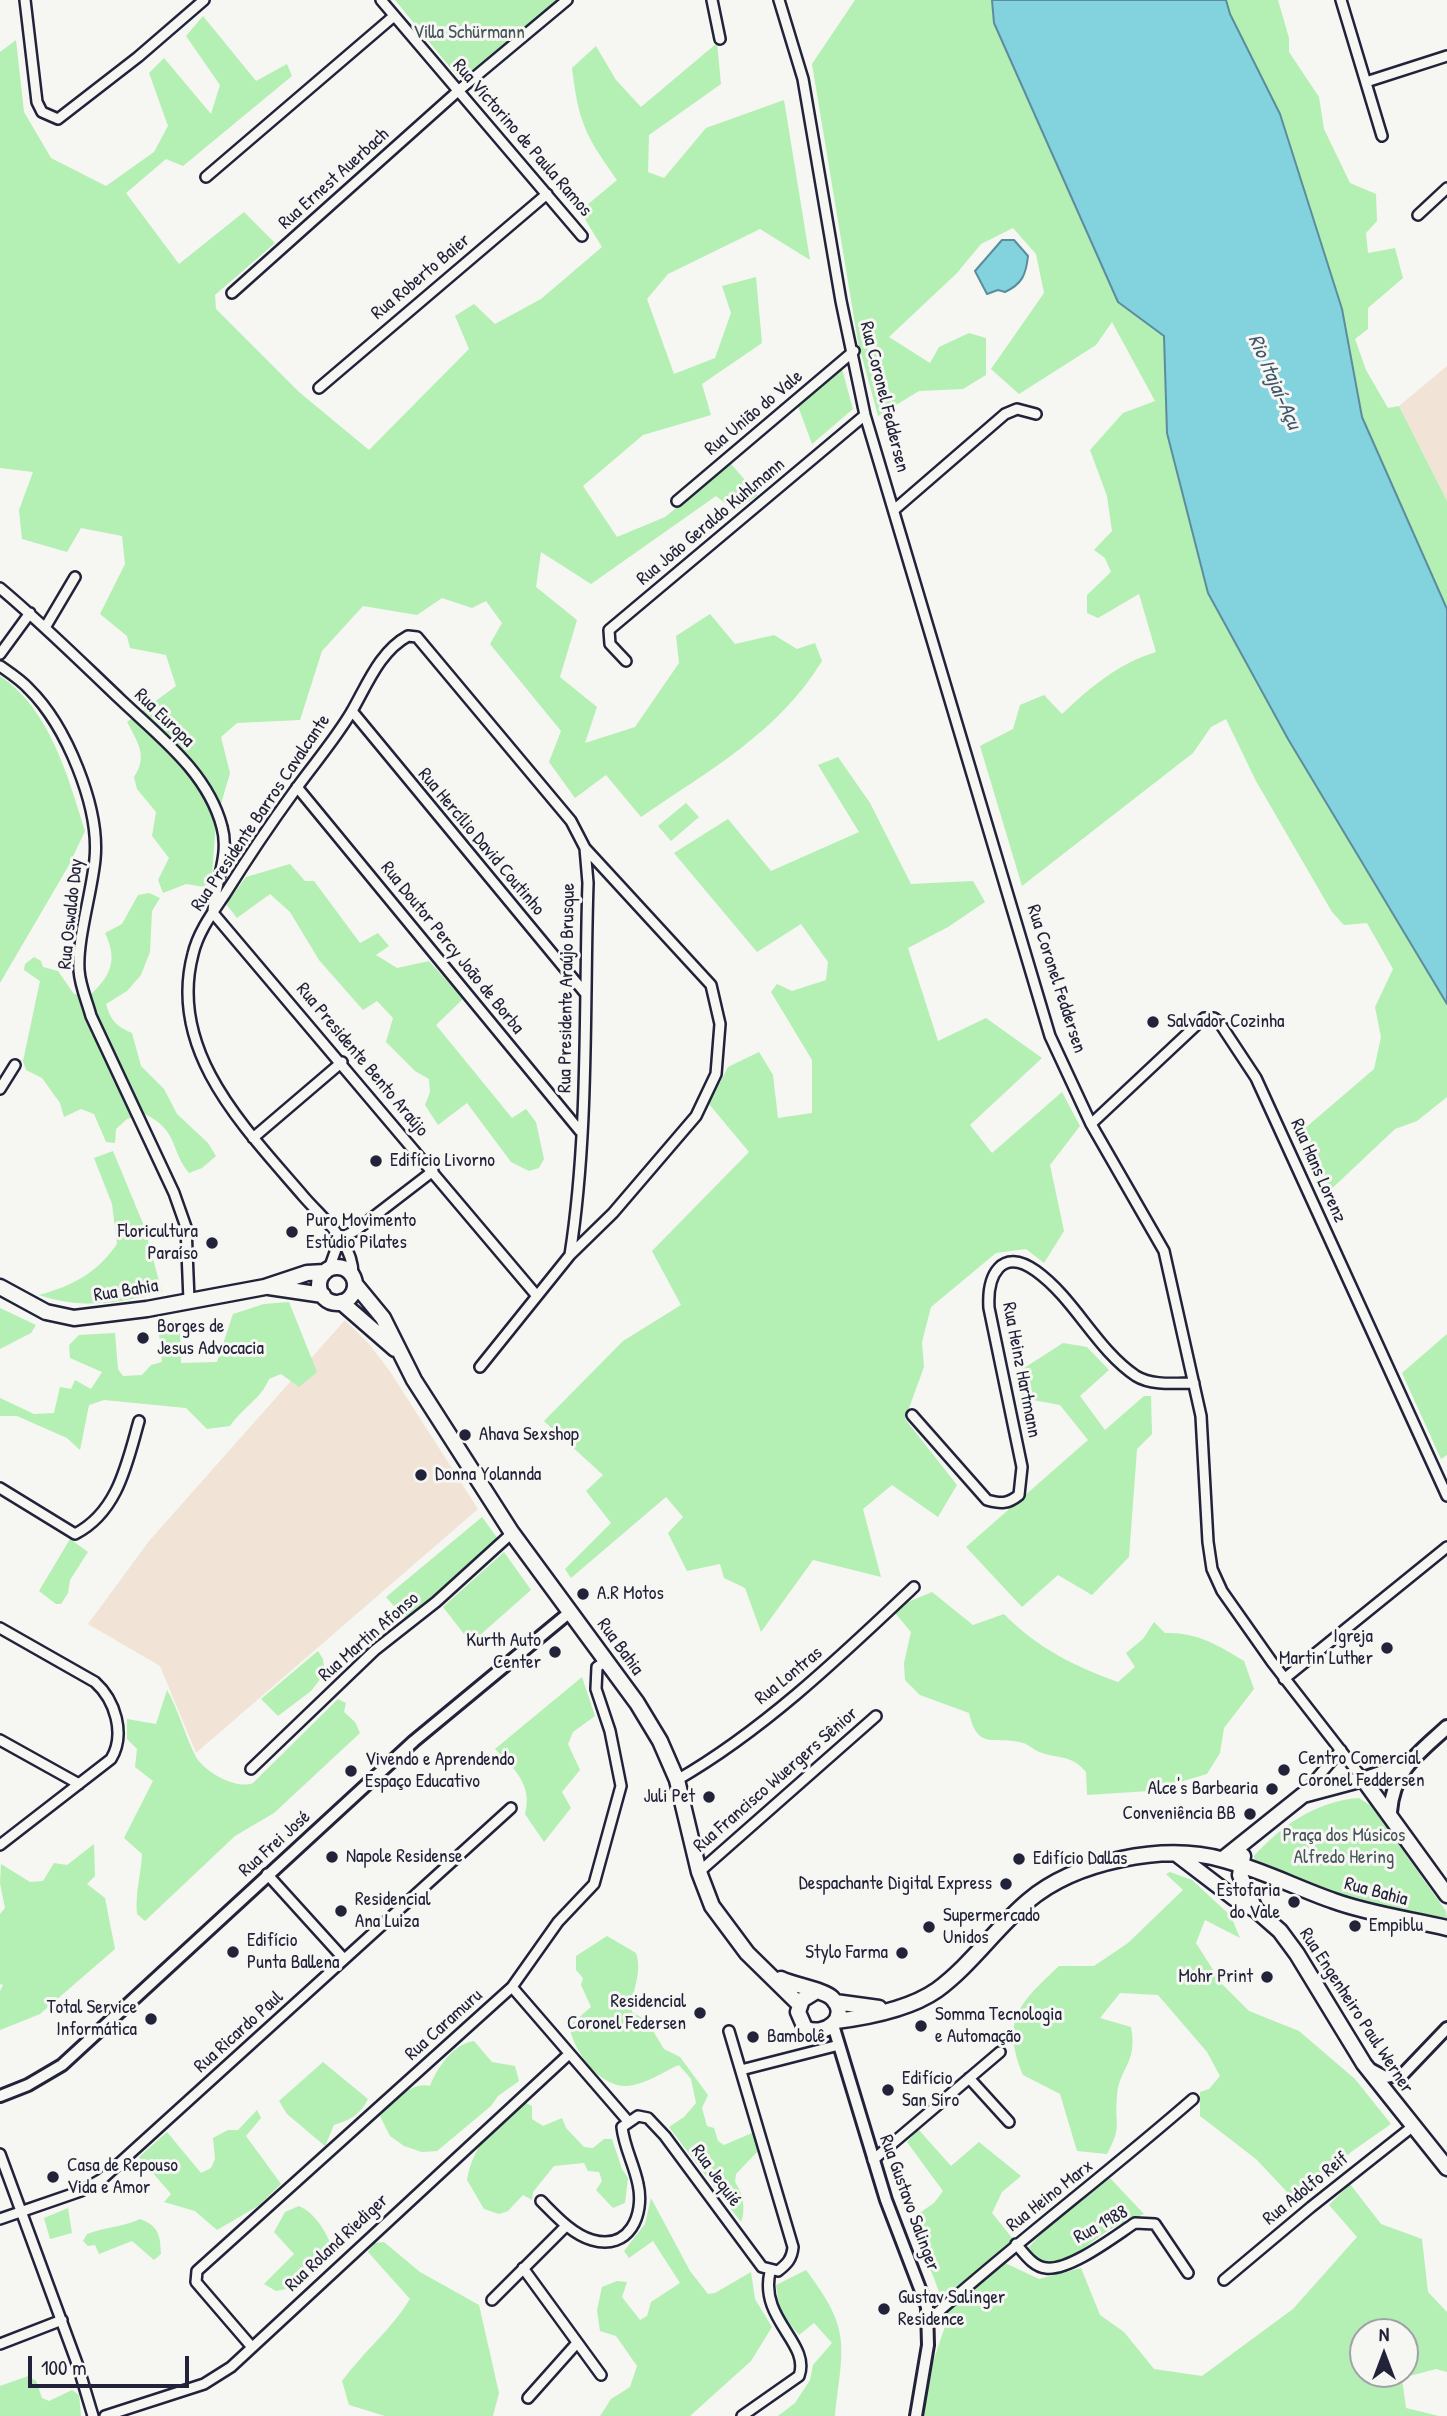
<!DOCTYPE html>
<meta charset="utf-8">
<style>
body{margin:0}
#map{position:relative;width:1447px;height:2416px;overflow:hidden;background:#f6f6f2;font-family:"Patrick Hand",sans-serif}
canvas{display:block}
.north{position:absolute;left:1349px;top:2318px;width:70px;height:70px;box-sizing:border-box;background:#f6f6f2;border:2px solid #a1a1a9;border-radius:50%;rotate:0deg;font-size:19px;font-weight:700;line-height:28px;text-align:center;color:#22223b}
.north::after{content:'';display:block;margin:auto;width:24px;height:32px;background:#22223b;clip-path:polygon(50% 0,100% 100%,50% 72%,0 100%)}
.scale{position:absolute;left:28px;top:2356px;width:161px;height:32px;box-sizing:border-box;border:4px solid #22223b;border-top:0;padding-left:9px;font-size:21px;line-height:24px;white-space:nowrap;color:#22223b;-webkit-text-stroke:5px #f6f6f2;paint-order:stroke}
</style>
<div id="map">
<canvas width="1447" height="2416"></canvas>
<div class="north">N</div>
<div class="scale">100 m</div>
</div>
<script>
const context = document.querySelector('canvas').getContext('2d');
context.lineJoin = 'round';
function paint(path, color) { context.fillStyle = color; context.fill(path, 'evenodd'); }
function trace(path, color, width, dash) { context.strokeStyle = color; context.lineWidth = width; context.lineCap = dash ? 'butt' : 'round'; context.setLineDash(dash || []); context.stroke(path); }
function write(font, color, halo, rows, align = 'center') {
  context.font = font + ' "Patrick Hand",sans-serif'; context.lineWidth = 6; context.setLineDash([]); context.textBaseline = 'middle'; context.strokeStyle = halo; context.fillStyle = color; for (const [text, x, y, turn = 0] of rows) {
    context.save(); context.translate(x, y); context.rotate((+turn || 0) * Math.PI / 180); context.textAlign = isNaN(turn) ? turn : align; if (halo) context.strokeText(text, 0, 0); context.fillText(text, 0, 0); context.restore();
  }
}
paint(new Path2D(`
 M1447 366V501L1399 406Z
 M345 1320 369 1344 389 1370 478 1509 196 1753 160 1666 88 1624 149 1541Z`), '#f1e4d6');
paint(new Path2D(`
 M395 0H559L462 82Z
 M855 0H992L994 23 1118 302 1164 336 1167 433 1288 739 1447 1004V1097L1417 1121 1395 1129 1325 1195 1296 1136 1374 1069 1381 1037 1375 1007 1393 969 1367 923 1344 925 1332 912 1256 781 1226 719 1211 727 1193 753 1022 886 980 746 1013 729 1020 705 1044 695 1062 714C1091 687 1117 664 1156 652L1139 594 1098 618 1087 613V595L1111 572 1105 558 1094 550 1112 531 1107 496 1090 450 1123 413 1155 401 1112 322 1096 345 1019 394 991 369 1044 293 1036 254 1013 228 981 244 957 273 889 337 930 363 939 347 969 333 986 338V375L963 389 919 391 878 416 858 342 812 64Z
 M1226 0H1278L1289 38V52L1319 97 1324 129 1350 183 1376 194 1377 221 1366 233 1368 253 1395 248 1403 278 1368 308V329L1355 339 1366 370 1388 408 1399 406 1447 501V609L1362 417 1342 309 1280 114 1230 14Z
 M203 16 256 81 287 64 292 76 183 166 166 159 126 193 179 264 244 212 275 243 215 295 216 309 299 392 369 450 469 349 455 316 474 304 495 324 541 299 602 247 580 211 617 180C585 134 579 124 572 68L596 46 616 80 641 107 717 43 721 84 649 135 648 172 664 178 706 128 784 100 810 260 760 229 668 274 647 299 674 374 715 358 731 313 722 286 756 277 762 343 702 384 711 415 643 435 583 486 617 537 665 517 731 464 758 495 735 511 716 496 591 584 541 552 536 587 577 620 560 677 597 707 585 743 635 727 679 663 676 636 710 614 735 644 774 635 797 649 815 643 822 661C779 732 708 771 641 817L606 775 575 798 549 762 561 731 490 644 502 623 486 601 472 608 442 598 417 615 363 606 322 651 300 720 237 723 221 737 230 773 216 821 211 888 186 884 163 893 158 880 169 858 152 836 156 812 137 789 134 777C148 756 138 743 127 722L176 686 166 655 130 648 127 636 100 614 125 564 122 536 81 528 67 552 22 539 19 510 33 472 0 468V52L16 40 24 112 51 158 106 186 154 152 168 126 149 73 164 58 211 114 220 85 186 36Z
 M842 369 853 409 812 444 798 406Z
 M0 676C50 709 68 777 85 831L69 865 0 983Z
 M838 757 870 803 911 884 973 881 985 902 948 927 908 948 938 1041 986 1018 1042 1058 970 1125 992 1153 1062 1092 1080 1126 1050 1165 1064 1231 1044 1263 1026 1249 996 1253 931 1307 922 1342 924 1367 905 1419 957 1485 938 1517 892 1485 863 1509 881 1577 813 1560 761 1632 745 1588 724 1578 720 1564 687 1571 668 1533 683 1517 666 1497 571 1578 565 1569 611 1523 586 1491 603 1475 544 1421 623 1341 681 1305 652 1251 749 1152 709 1104 728 1067 759 1052 773 1075 778 1118 812 1113V1060L771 992 777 984 792 991 826 980 828 962 801 924 757 952 674 853 728 819 771 871 859 832 818 765Z
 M686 803 699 817 671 841 658 826Z
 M290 864 305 881H314L360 943 378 933 389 946 376 955 397 968 429 961 463 999 436 1025 512 1118 526 1109 536 1122 544 1159 539 1168 529 1171 511 1162 467 1103 438 1125 425 1105 430 1092 429 1079 415 1071 386 1042 393 1018 377 1001 363 1010 319 960 290 912 270 894 237 918 226 904 246 877Z
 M149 893 160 898 152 911 150 952 141 975 127 991 106 1004C111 1021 116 1026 132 1033L141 1066 164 1089 177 1114 208 1143 216 1156 202 1168 189 1173C170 1150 179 1131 145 1114L127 1119 116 1129 115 1143 106 1142 94 1114 81 1109 64 1117 60 1103 42 1078 26 1070 23 1061 40 981 24 970 25 964 34 957 41 961 43 967 58 971 74 994 90 995C111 976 118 960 105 933L122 924 138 895Z
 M113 1151 144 1226 162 1292C117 1303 84 1310 39 1295 73 1286 98 1272 117 1244L112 1204 94 1158Z
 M289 1302 317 1372 299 1387 281 1374 269 1379C261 1399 242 1408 230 1426L207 1429 186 1408 104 1400 89 1405 80 1450 67 1438 17 1416H0V1398L34 1414 54 1413 60 1387 71 1389 75 1380 91 1389 102 1372 70 1358 69 1345 79 1335 115 1333 118 1369 123 1376 142 1375 151 1365 162 1362 158 1325 180 1323 181 1363 217 1362 233 1314 264 1304Z
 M0 1308 36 1325 31 1333 0 1349Z
 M1447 1334V1455L1441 1459 1402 1373Z
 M1063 1343 1087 1347 1109 1370 1080 1396 1105 1430 1144 1396H1151L1152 1434 1137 1449 1129 1557 1092 1595 1058 1575 1022 1607 966 1547 1088 1440 1060 1405 1022 1398 1021 1370Z
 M482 1517 498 1539 406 1620 386 1597Z
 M70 1539 88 1552 70 1580 68 1593 61 1604H56L39 1591Z
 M504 1552 531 1590 471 1643 443 1607Z
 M932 1592 973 1625 1004 1614C1037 1648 1074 1666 1118 1682L1135 1667 1126 1653 1143 1639 1154 1622 1165 1633C1197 1632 1218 1645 1244 1661L1254 1689 1224 1728 1220 1753 1207 1774 1149 1791 1087 1795 1086 1772C1070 1753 1058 1760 1037 1751 1033 1749 1028 1744 1023 1743 995 1735 978 1752 969 1713L920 1695 905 1680 904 1663 911 1632 895 1613 908 1602Z
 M318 1651 323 1659 325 1673 311 1691 278 1716 261 1699Z
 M582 1677 595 1716 573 1732 568 1744 580 1770 562 1792 571 1808 544 1842 525 1814C533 1785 514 1768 495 1749Z
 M167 1690C179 1711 185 1736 196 1757 205 1772 236 1790 253 1783L338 1699 346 1703 344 1712 355 1722 360 1733 274 1813 235 1836 145 1921 137 1914C135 1893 141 1875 142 1854L124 1838 153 1781 135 1767 137 1749 127 1739V1719L156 1724Z
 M1359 1798 1371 1806 1446 1911 1447 1918 1359 1901 1255 1861 1254 1856C1282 1825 1317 1801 1359 1798Z
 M94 1844 95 1876 87 1884 105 1898 115 1949 40 2014 0 2030V1991L3 1985 0 1984V1914L5 1908 0 1883 1 1864 30 1882 43 1881 54 1863 67 1865Z
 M1170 1872 1192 1880 1231 1916 1240 1938 1205 1920 1196 1943 1222 1984 1249 2011 1299 2031 1355 2079 1391 2124 1351 2152 1317 2183 1289 2194 1256 2159 1200 2116V2092L1209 2089 1220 2076 1207 2052 1158 1995 1120 1993 1100 2018 1131 2027C1138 2064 1119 2067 1117 2096 1114 2125 1123 2125 1107 2154L1077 2151 1060 2094 1023 2075C1000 2019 1021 2002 1059 1966H1094L1128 1943 1183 1890 1166 1874Z
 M607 1936 636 1953C643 1974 631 1990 632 2012L647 2021 664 2049 680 2057 708 2095 702 2108 707 2126 714 2128 718 2141 724 2145 752 2133 758 2151 736 2174 735 2182C743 2193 746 2210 741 2222L669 2127 684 2117 696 2103 691 2079 679 2065C662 2072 647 2084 628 2086 599 2088 574 2051 569 2026L591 2007 581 1985 583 1978 576 1970V1956Z
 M474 2041 492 2062 515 2066 519 2081 498 2096 491 2106 437 2151 422 2152 404 2146 390 2136 380 2116C392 2103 411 2081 430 2086 437 2068 453 2044 474 2041Z
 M323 2062 368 2099C360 2115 350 2120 334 2125L325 2146 287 2114 279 2101Z
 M524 2102 532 2106V2119L543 2126 562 2118 566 2128 584 2147 593 2148 604 2139H612L622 2169 628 2178 625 2203 613 2208 596 2190 602 2181 599 2172 588 2171 584 2163 554 2166 533 2192 532 2200 523 2195 508 2211 499 2214 484 2209 467 2180C474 2140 496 2129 524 2102Z
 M257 2110 261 2118 246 2136 281 2184 258 2206 217 2230 195 2211 164 2202 171 2194 139 2157 167 2132 201 2173 211 2168 215 2159 213 2138 228 2130H238Z
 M918 2129 951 2166 979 2142 1021 2176 1002 2192 992 2213 1013 2239 998 2253 1003 2262 1039 2279 1081 2268 1100 2315 1124 2332 1154 2369 1202 2376 1293 2309 1357 2237 1329 2205 1350 2184 1381 2224 1422 2239 1428 2292 1447 2312V2372L1436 2369 1402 2378 1406 2408 1439 2416H924L929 2373 948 2318 934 2278 908 2221 934 2203 943 2191 907 2142ZM1363 2332H1405V2374H1363Z
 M1110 2178 1144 2214C1132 2219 1120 2224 1109 2230 1080 2247 1057 2283 1024 2252L1050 2225Z
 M651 2198 690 2271 708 2294 715 2293 751 2272 755 2299 772 2327 751 2361 690 2416H600L611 2399 630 2387 637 2366 616 2336 600 2331 597 2310 602 2287 617 2281 627 2282 622 2297 640 2320 647 2316 651 2302 680 2283 653 2241 629 2258 624 2251 645 2224Z
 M299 2206C317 2214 328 2235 334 2253L297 2287 276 2291 264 2284 294 2254 274 2232 285 2212Z
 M68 2208 72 2233 50 2239 44 2218Z
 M140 2219C159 2226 160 2235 161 2254L154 2260 132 2241 99 2254 95 2245 88 2246 83 2241 87 2234C105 2227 123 2227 140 2219Z
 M384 2242 420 2272 479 2305 499 2393 493 2416H385L349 2405 342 2381C364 2351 391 2330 410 2299L368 2252 374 2243Z
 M806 2270C852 2331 843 2344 835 2416H778L795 2403 810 2380 813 2365 832 2343 814 2323 799 2335 780 2313 776 2285Z
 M28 2376 36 2381 42 2398 49 2401 72 2390 79 2395 81 2416H0V2386Z`), '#b4efb3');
const water = new Path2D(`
 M992 0H1226L1230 14 1280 114 1342 309 1362 417 1447 609V1004L1288 739 1208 593 1167 433 1164 336 1118 302 994 23Z
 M1002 240H1014L1028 256C1026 275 1022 284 1005 292L998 290 987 294 975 271Z`);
paint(water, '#83d3df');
trace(water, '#5c8c9d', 2);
const minor = new Path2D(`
 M25 0 37 102 42 112 58 119 138 57 204 0
 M381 0 582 236
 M712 0 720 39
 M779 0 803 79 841 301 865 415 1050 1036 1091 1124 1164 1251 1201 1416 1208 1542 1212 1569 1222 1591 1272 1662 1363 1779
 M1341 0 1382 136
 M1366 82 1447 56
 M206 177 394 16
 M1418 215 1447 188
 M232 293 458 91 567 0
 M319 388 547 194
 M677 501 854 351
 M894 510 1005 414 1017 409 1036 414
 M0 588C43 624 81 662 121 700 160 737 208 773 222 827 230 855 215 883 213 911
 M46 626 75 577
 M0 654 30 613
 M626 661 610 644 609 630 865 415
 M0 666C10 673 21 680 29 689 66 725 100 807 95 859 92 892 77 939 79 970 80 986 87 1001 91 1016L174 1193 186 1227 189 1300
 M352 711 585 993
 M297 787 580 1131
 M213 913 537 1296
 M0 1089 15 1065
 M1091 1124 1204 1018H1214L1219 1022 1256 1078 1447 1496
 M253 1138 342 1062
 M340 1238 355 1231 433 1171
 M329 1269 340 1238
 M353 1275C353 1242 325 1221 304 1197 246 1129 167 1052 193 954 198 932 213 912 225 894 247 859 269 826 293 793 312 766 335 740 352 711 367 685 380 651 408 636L417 637 571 821 585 848 588 883C584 1006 589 1133 570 1255
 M480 1367 570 1255 613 1213 696 1116 716 1074 720 1024 711 985 585 848
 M912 1415 987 1500C1001 1504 1008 1504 1019 1495L1022 1467 989 1308C987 1276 1001 1246 1036 1271 1075 1299 1096 1349 1136 1376 1152 1386 1176 1383 1194 1383
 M0 1488 75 1534C118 1512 127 1463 139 1421
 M0 1628 95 1682C115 1700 126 1734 111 1759L0 1845
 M1284 1679 1447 1547
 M0 1740 79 1784
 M251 1769 375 1650 436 1602 512 1533
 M677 1780C764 1730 841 1656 914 1587
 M1303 1794 1341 1750
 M699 1872 876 1716
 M267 1874 344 1959
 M512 1987 627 2120
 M741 2070 839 2045
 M969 2078 1009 2122
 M0 2154 78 2366 93 2416
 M873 2160 1000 2052
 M541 2201C556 2216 572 2234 592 2240 629 2251 645 2215 638 2184 634 2164 624 2147 622 2127L638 2116 648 2118 665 2136 762 2267 778 2271C787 2264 792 2259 793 2247L729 2031
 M0 2219 81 2191 102 2179 511 1808
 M1016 2244C1024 2253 1033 2267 1046 2268 1070 2271 1115 2236 1135 2223L1155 2224 1188 2273
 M523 2268 601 2375
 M1224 2280 1311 2207 1412 2127
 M492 2300 566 2226
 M928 2321C1014 2244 1106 2175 1193 2099
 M0 2344 62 2320
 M251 2346 196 2282 197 2271 512 1987 558 1922 594 1884 621 1786 610 1731 596 1689 597 1667 606 1661
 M528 2398 577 2343
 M105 2416 204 2384 231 2367 568 2055
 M742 2416 799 2376C811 2343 759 2320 770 2272`);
const tertiary = new Path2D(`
 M833 2025 886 2200 927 2307 928 2345 916 2416
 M1372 2070 1385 2077 1403 2074 1447 2028
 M0 2096 28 2085 62 2065 414 1741 570 1612`);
const secondary = new Path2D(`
 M1363 1779 1404 1765
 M1390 1812C1393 1770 1418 1754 1447 1727`);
const primary = new Path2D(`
 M319 1285a18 18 0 1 1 36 0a18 18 0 1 1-36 0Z
 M355 1284 383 1318 414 1380 512 1533 637 1703 660 1741 677 1780 699 1872 712 1906 747 1953 799 2004
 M0 1287 46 1312 74 1318 147 1309 265 1287 307 1273 325 1272
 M269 1287 323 1295
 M341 1302 395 1349
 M1179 1856 1234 1898 1256 1910 1280 1931 1297 1954 1364 2064 1447 2168
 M1243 1856 1240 1875 1255 1909
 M1223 1859 1303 1795 1363 1779 1447 1895
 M781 1979C793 1985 824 1990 832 1998 851 2017 825 2038 805 2028L798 2012 802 2000 815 1992
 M835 2002 879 2008
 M836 2021C868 2017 910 2009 937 1990 971 1965 995 1929 1028 1901 1075 1861 1164 1843 1224 1860 1262 1870 1297 1888 1334 1901 1370 1914 1409 1919 1447 1928`);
trace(minor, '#22223b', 14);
trace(tertiary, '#22223b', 16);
trace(secondary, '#22223b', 18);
trace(primary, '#22223b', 19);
trace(minor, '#f6f6f2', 9);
trace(tertiary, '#f6f6f2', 10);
trace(secondary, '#f6f6f2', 12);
trace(primary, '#f6f6f2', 14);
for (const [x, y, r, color] of [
 [1153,1022,7,"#22223b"],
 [376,1161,7,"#22223b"],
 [292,1232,7,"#22223b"],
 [212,1243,7,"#22223b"],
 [143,1338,7,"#22223b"],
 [465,1435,7,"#22223b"],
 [421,1475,7,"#22223b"],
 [583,1594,7,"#22223b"],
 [1387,1648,7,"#22223b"],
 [555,1652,7,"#22223b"],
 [1284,1770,7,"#22223b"],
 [351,1771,7,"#22223b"],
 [1272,1789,7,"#22223b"],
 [709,1797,7,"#22223b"],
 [1250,1814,7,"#22223b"],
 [332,1857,7,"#22223b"],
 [1019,1859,7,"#22223b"],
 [1006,1884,7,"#22223b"],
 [1294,1902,7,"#22223b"],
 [341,1911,7,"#22223b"],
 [1355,1926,7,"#22223b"],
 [929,1927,7,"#22223b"],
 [233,1952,7,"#22223b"],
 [902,1953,7,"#22223b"],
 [1267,1977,7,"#22223b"],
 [700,2013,7,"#22223b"],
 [151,2019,7,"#22223b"],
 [921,2026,7,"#22223b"],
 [753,2037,7,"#22223b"],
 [888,2090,7,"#22223b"],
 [53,2177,7,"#22223b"],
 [884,2309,7,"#22223b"]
]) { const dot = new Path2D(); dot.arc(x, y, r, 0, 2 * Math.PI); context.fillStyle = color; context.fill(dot); trace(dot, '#f6f6f2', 2.5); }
write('19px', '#465559', '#f6f6f2', [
 ["Villa Schürmann",469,33],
 ["Praça dos Músicos",1344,1836],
 ["Alfredo Hering",1344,1858]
]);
write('19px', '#22223b', '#f6f6f2', [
 ["Rua Victorino de Paula Ramos",522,138,49],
 ["Rua Ernest Auerbach",334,179,-42],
 ["Rua Roberto Baier",421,277,-40],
 ["Rua Coronel Feddersen",884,397,76],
 ["Rua União do Vale",754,413,-40],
 ["Rua João Geraldo Kuhlmann",711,522,-40],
 ["Rua Europa",164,718,44],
 ["Rua Presidente Barros Cavalcante",261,813,-56],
 ["Rua Hercílio David Coutinho",481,842,50],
 ["Rua Oswaldo Day",71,914,-84],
 ["Rua Doutor Percy João de Borba",452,948,51],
 ["Rua Coronel Feddersen",1056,979,72],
 ["Rua Presidente Araújo Brusque",567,988,-89],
 ["Rua Presidente Bento Araújo",362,1060,50],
 ["Rua Hans Lorenz",1318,1171,66],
 ["Rua Bahia",126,1291,-9],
 ["Rua Heinz Hartmann",1021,1370,79],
 ["Rua Martin Afonso",369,1637,-41],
 ["Rua Bahia",620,1647,54],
 ["Rua Lontras",789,1676,-39],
 ["Rua Francisco Wuergers Sênior",776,1780,-41],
 ["Rua Frei José",275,1844,-42],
 ["Rua Bahia",1376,1892,15],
 ["Rua Engenheiro Paul Werner",1356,2011,57],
 ["Rua Caramuru",444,2025,-42],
 ["Rua Ricardo Paul",239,2032,-42],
 ["Rua Jequié",716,2176,54],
 ["Rua Adolfo Reif",1306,2189,-39],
 ["Rua Heino Marx",1050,2196,-38],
 ["Rua Gustavo Salinger",909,2203,70],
 ["Rua 1988",1101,2225,-29],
 ["Rua Roland Riediger",337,2243,-43]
]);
write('19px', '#22223b', '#f6f6f2', [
 ["Salvador Cozinha",1167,1022],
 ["Edifício Livorno",390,1161],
 ["Puro Movimento",306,1221],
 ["Estúdio Pilates",306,1243],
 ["Floricultura",198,1232,"right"],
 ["Paraíso",198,1254,"right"],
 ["Borges de",157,1327],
 ["Jesus Advocacia",157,1349],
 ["Ahava Sexshop",479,1435],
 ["Donna Yolannda",435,1475],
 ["A.R Motos",597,1594],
 ["Igreja",1373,1637,"right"],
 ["Martin Luther",1373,1659,"right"],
 ["Kurth Auto",541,1641,"right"],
 ["Center",541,1663,"right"],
 ["Centro Comercial",1298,1759],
 ["Coronel Feddersen",1298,1781],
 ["Vivendo e Aprendendo",365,1760],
 ["Espaço Educativo",365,1782],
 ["Alce's Barbearia",1258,1789,"right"],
 ["Juli Pet",695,1797,"right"],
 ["Conveniência BB",1236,1814,"right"],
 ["Napole Residense",346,1857],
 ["Edifício Dallas",1033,1859],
 ["Despachante Digital Express",992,1884,"right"],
 ["Estofaria",1280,1891,"right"],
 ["do Vale",1280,1913,"right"],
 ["Residencial",355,1900],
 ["Ana Luiza",355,1922],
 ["Supermercado",943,1916],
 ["Unidos",943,1938],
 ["Empiblu",1369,1926],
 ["Edifício",247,1941],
 ["Punta Ballena",247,1963],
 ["Stylo Farma",888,1953,"right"],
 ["Mohr Print",1253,1977,"right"],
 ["Residencial",686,2002,"right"],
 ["Coronel Federsen",686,2024,"right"],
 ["Total Service",137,2008,"right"],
 ["Informática",137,2030,"right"],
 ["Somma Tecnologia",935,2015],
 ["e Automação",935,2037],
 ["Bambolê",767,2037],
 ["Edifício",902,2079],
 ["San Siro",902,2101],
 ["Casa de Repouso",67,2166],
 ["Vida e Amor",67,2188],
 ["Gustav Salinger",898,2298],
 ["Residence",898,2320]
], 'left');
write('italic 21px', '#3f576c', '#f6f6f2', [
 ["Rio Itajaí-Açu",1274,382,66]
]);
</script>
